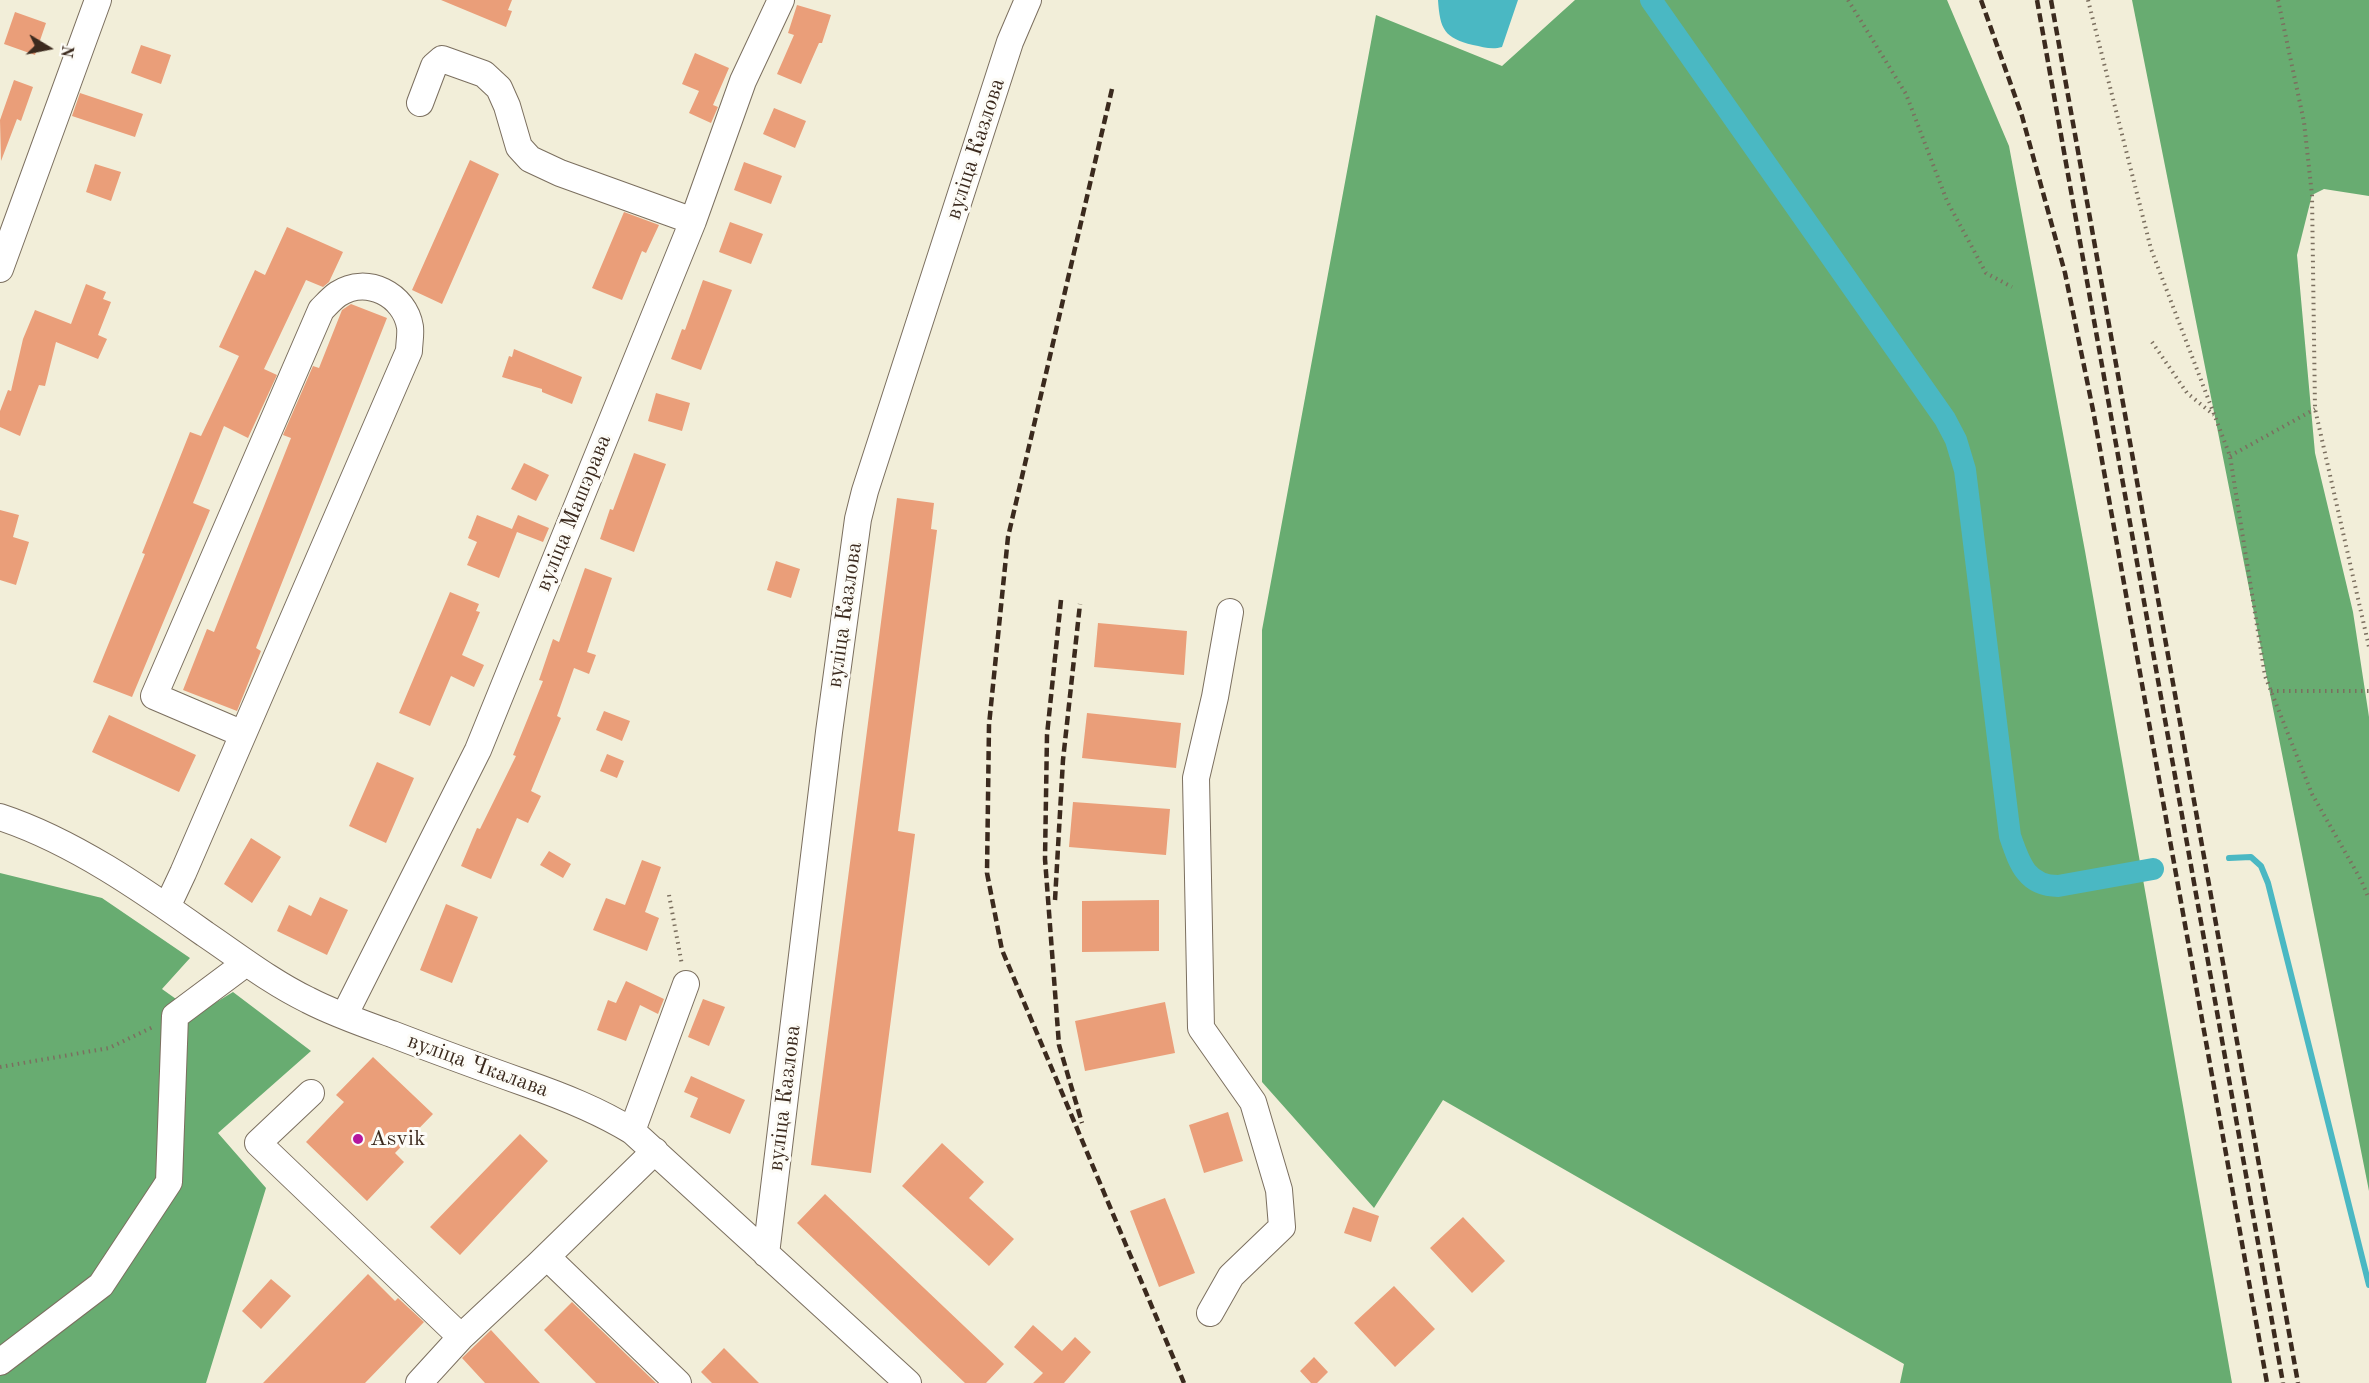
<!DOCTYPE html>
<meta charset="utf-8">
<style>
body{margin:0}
#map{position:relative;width:2369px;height:1383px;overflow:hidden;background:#f2eed9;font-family:"Old Standard TT",serif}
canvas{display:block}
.north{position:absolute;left:18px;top:18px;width:60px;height:60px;-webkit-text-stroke:4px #fdfcf7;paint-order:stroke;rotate:100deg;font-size:16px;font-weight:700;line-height:24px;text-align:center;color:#3b2a1e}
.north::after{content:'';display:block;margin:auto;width:21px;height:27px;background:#3b2a1e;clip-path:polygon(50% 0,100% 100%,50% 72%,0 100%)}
</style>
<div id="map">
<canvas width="2369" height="1383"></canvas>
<div class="north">N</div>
</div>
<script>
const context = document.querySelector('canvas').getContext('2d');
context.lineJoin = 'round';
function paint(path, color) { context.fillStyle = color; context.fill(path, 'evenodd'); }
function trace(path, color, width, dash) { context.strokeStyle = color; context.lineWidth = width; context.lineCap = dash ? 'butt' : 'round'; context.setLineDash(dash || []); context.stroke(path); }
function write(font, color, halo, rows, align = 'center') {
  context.font = font + ' "Old Standard TT",serif'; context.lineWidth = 6; context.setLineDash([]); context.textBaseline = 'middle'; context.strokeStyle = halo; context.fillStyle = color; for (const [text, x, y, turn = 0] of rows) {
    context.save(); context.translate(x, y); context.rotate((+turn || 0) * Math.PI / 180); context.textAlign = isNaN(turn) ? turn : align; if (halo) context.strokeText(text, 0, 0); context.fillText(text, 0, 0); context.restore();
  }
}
paint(new Path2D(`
 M1575 0H1947L2009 146 2085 551 2232 1383H1900L1904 1364 1443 1100 1374 1208 1262 1082V630L1376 15 1502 66Z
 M2132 0H2369V196L2324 189 2312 195 2297 255 2315 453 2353 612 2369 717V1191Z
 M0 873 102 898 190 958 162 989 197 1014 233 992 311 1051 218 1133 266 1188 206 1383H0Z`), '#68ac71');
paint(new Path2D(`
 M1438 0H1518L1502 47C1492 50 1483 47 1473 45 1444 38 1440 29 1438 0Z`), '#4ab8c3');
trace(new Path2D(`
 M2229 858 2251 857 2261 866 2268 883 2369 1285`), '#4ab8c3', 6);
trace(new Path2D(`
 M1651 0 1945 419 1956 440 1965 470 2010 836C2019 862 2026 886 2058 886L2153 869`), '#4ab8c3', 22);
paint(new Path2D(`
 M441 0H512L508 10 512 11 506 27Z
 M797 5 831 15 822 43H819L801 84 777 74 794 35 788 33Z
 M15 12 46 23 35 55 4 44Z
 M141 45 171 55 161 84 131 73Z
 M695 53 729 68 713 105 718 107 711 123 689 113 699 91 682 84Z
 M14 80 33 87 21 121 17 119 1 161 0 120Z
 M80 93 143 114 135 137 72 116Z
 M774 108 806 121 795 148 763 134Z
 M470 160 499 174 442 304 412 290Z
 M744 162 782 176 771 204 734 190Z
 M95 164 121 172 111 201 86 192Z
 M624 212 659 225 646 253 642 251 622 300 592 288Z
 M730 222 763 234 751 264 719 252Z
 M287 227 343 252 329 282 323 287 306 280 264 369 277 375 248 438 224 426 193 503 210 510 132 697 93 682 145 554 142 553 190 432 201 436 239 356 219 347 255 270 265 275Z
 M703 280 732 290 701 370 671 359 682 329 685 330Z
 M86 284 106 292 103 299 111 302 98 335 107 339 98 359 56 342 45 386 39 385 20 436 0 427V411L8 390 11 391 23 339 35 310 71 324Z
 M351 304 387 318 256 648 261 651 237 711 183 690 207 629 214 632 291 438 283 435 313 366 319 368 342 310Z
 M514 349 582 377 572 404 542 392V389L502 377 509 356 512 357Z
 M656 393 690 403 682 431 648 421Z
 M634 453 666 464 634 552 600 539 610 509 613 510Z
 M524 463 549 475 536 501 511 489Z
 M897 498 934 503 931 529 937 530 898 831 915 834 871 1173 811 1165Z
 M0 510 19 515 13 537 29 542 16 585 0 580Z
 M477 515 512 529 518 515 549 528 543 542 517 532 499 578 467 565 477 542 468 538Z
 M776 561 800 569 791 598 767 590Z
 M585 568 612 578 587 652 596 655 589 674 574 668 557 716 561 718 531 791 541 796 528 823 517 818 491 879 461 866 477 828 480 829 516 756 513 755 543 681 539 680 553 639 559 642Z
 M450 592 479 604 476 611 480 612 462 655 484 665 474 687 451 676 430 726 399 713Z
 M1098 623 1187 631 1184 675 1094 667Z
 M604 711 630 721 622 741 596 730Z
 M1087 713 1181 723 1176 768 1082 758Z
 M109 715 196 755 179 792 92 752Z
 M607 754 624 761 617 778 600 771Z
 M377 762 414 778 386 843 349 826Z
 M1073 802 1170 809 1166 855 1069 847Z
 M251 838 281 857 252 903 224 884Z
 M549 851 571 864 563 878 540 865Z
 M642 860 661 867 645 912 659 918 647 951 593 930 606 898 625 905Z
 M320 897 348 910 327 955 277 931 289 905 311 916Z
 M1159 900V951L1082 952V901Z
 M446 904 478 917 452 983 420 970Z
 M626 981 664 999 658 1014 640 1005 626 1041 597 1030 608 1000 616 1003Z
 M703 999 725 1007 709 1046 688 1037Z
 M1165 1002 1175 1053 1085 1071 1075 1021Z
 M373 1057 433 1114 395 1153 404 1162 367 1201 306 1142 344 1102 336 1095Z
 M691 1076 745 1100 730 1134 690 1117 698 1098 684 1092Z
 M1228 1112 1243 1161 1204 1173 1189 1125Z
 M520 1134 548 1161 460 1255 430 1227Z
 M942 1143 984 1182 969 1198 1014 1239 989 1266 902 1186Z
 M825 1194 1004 1364 986 1383H965L797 1223Z
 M1165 1198 1195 1273 1159 1287 1130 1211Z
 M1353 1207 1379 1216 1371 1242 1344 1233Z
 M1463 1217 1505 1261 1472 1293 1430 1248Z
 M368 1274 395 1301 398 1298 424 1322 365 1383H263Z
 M271 1279 291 1296 261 1329 242 1311Z
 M1394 1286 1435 1329 1395 1367 1354 1323Z
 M572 1302 656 1383H596L544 1330Z
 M1033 1325 1062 1351 1075 1337 1091 1352 1064 1383H1033L1043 1373 1014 1347Z
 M491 1330 540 1383H485L462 1358Z
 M724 1348 759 1383H712L701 1372Z
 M1314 1357 1328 1372 1317 1383H1311L1300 1371Z`), '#ea9e79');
const minor = new Path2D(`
 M420 103 434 66 442 59 484 74 499 88 507 106 519 147 530 159 560 173 693 221
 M0 269 98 0
 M0 817C73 841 143 890 205 934 239 957 271 982 308 1000 335 1014 364 1024 392 1034 436 1051 480 1067 525 1083 562 1096 598 1110 632 1131L908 1383
 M167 907 183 873 409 351C409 344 411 335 410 327 405 295 367 275 338 294 332 298 326 305 321 310L154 696 243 734
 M344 1016 478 750 693 221 743 81 781 0
 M311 1093 258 1143 461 1337
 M632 1131 686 984
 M766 1254 829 732 858 519 865 491 1010 42 1028 0
 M547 1257 678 1383
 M1210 1313 1231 1276 1282 1227 1279 1190 1253 1102 1201 1028 1196 778 1215 697 1230 612
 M0 1362 101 1285 169 1182 175 1016 246 963
 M419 1383 461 1337 538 1265 655 1151`);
trace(minor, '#7b6f5f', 28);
trace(new Path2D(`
 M1848 0 1906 94 1947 201 1986 273 2012 287
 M2088 0 2151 249 2230 456 2265 676 2312 794 2361 880 2369 899
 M2278 0 2304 122 2312 195 2315 409 2369 647
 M2152 342 2187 393 2214 415
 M2230 456 2315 409
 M2271 691H2369
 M669 895 682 965
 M0 1067 109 1048 153 1027`), '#7b6f5f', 4, [1.5, 4.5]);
trace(minor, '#fff', 26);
trace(new Path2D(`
 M1981 0 2022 116 2065 273 2093 410 2267 1383
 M2037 0 2283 1383
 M2051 0 2298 1383
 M1112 89 1008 537 989 725 987 873 1002 950 1184 1383
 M1061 600 1047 735 1045 859 1059 1045 1082 1123
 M1055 900 1063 760 1080 604`), '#3b2a1e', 4.5, [9, 4.5]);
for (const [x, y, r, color] of [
 [358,1139,6,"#b5179e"]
]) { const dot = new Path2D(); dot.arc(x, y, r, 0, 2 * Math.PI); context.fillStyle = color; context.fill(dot); trace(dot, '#fdfcf7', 2); }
write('22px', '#3b2a1e', '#fdfcf7', [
 ["вуліца Казлова",976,149,-72],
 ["вуліца Машэрава",574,513,-68],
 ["вуліца Казлова",845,615,-82],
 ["вуліца Чкалава",478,1066,20],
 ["вуліца Казлова",785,1098,-83]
]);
write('22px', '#3b2a1e', '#fdfcf7', [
 ["Asvik",370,1139]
], 'left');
</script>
